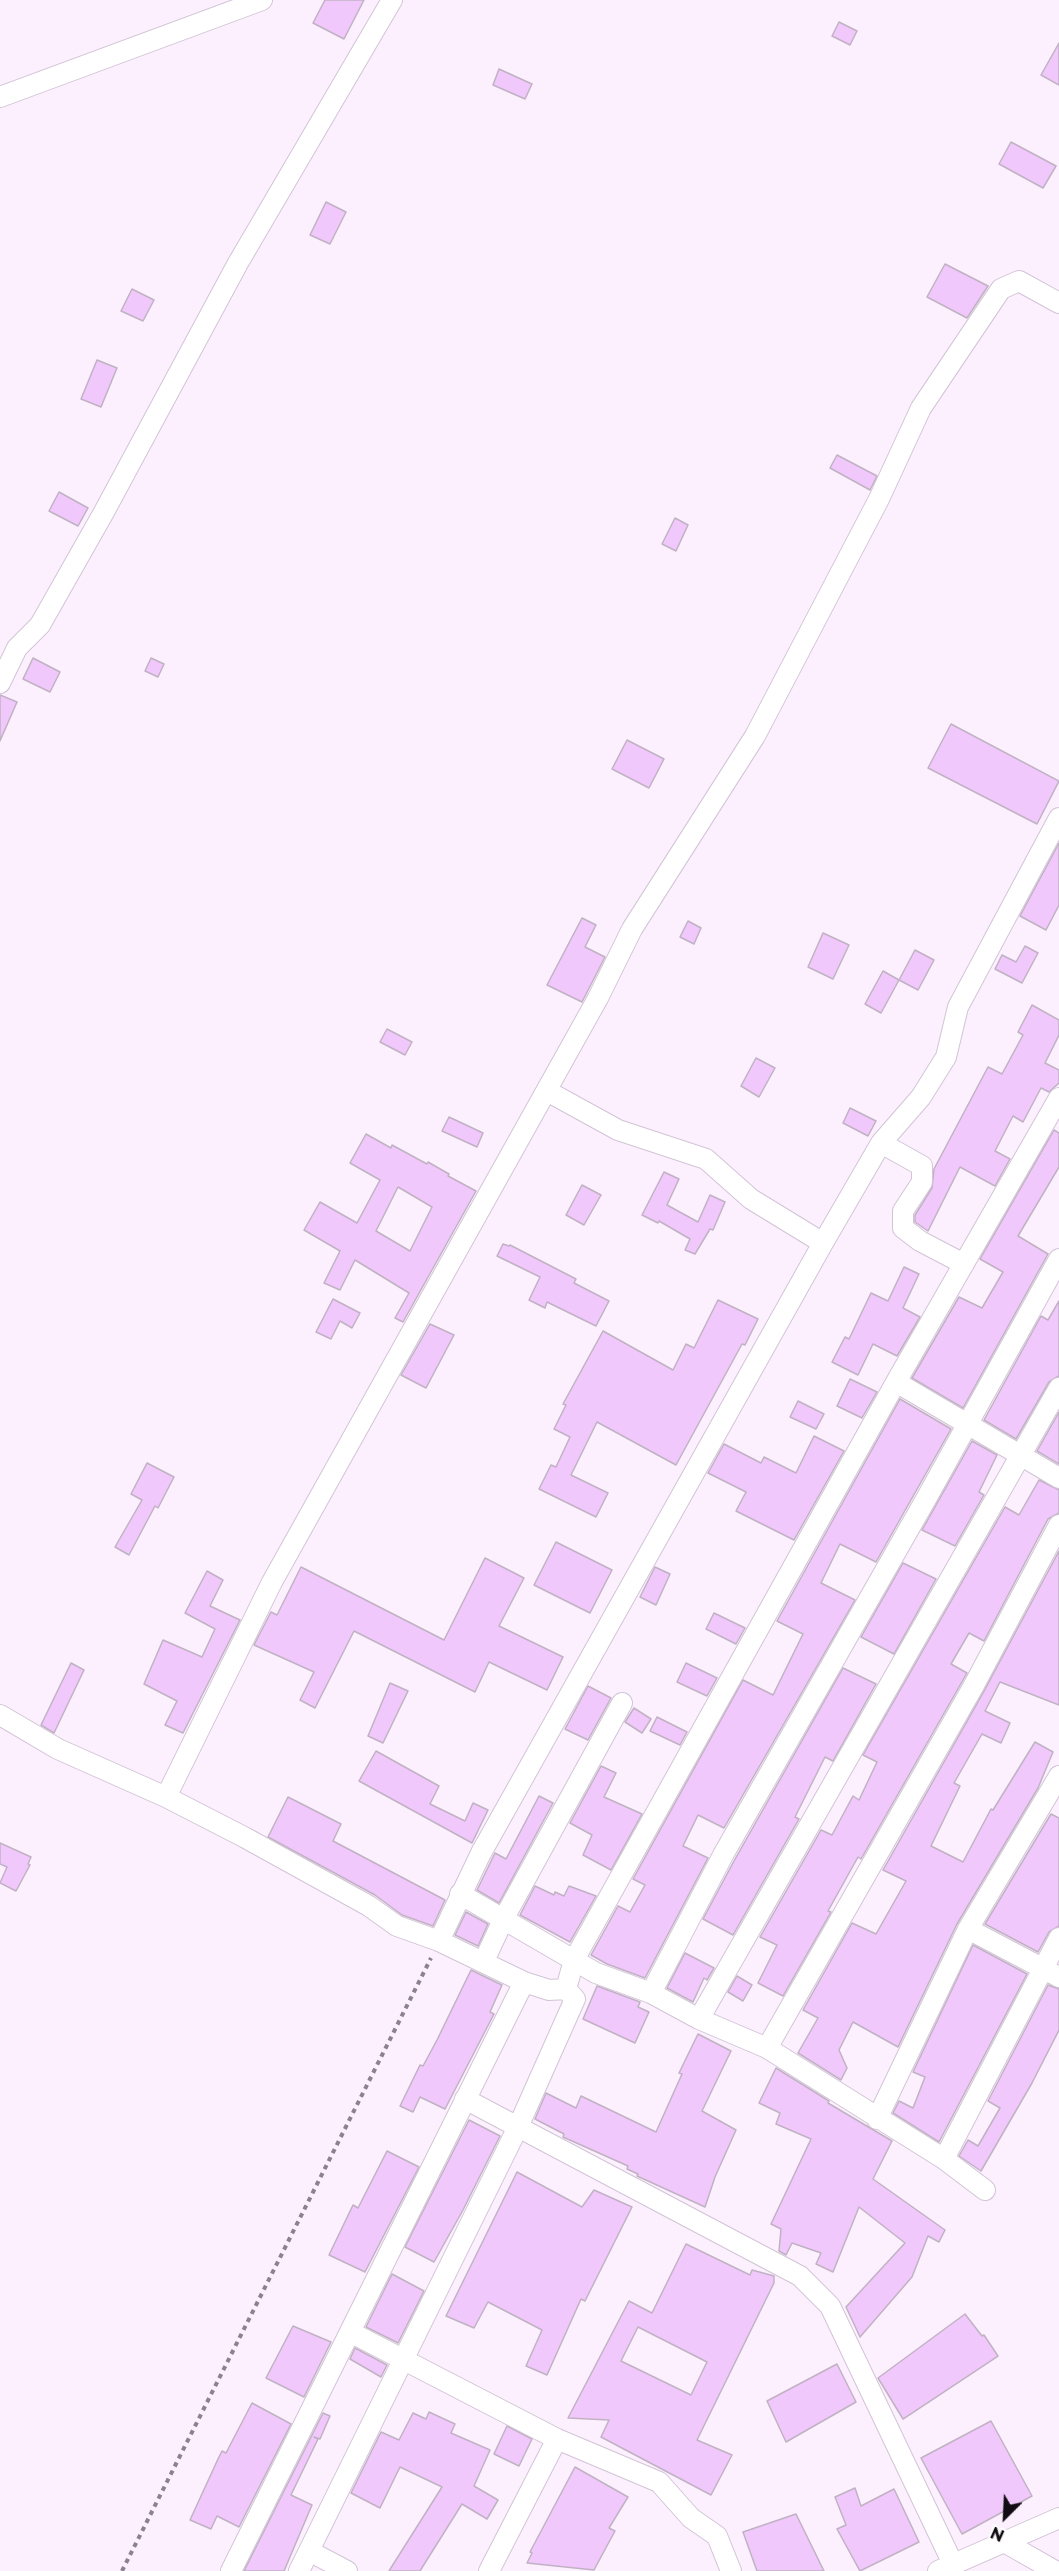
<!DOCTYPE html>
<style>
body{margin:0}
#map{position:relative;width:1059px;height:2571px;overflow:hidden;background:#fcf0ff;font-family:Montserrat,sans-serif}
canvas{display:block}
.north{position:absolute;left:975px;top:2487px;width:60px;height:60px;-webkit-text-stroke:4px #fff;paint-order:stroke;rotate:204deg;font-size:16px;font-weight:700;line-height:24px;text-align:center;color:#120d13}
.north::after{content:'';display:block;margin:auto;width:21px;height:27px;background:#120d13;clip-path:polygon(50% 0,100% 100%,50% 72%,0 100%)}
</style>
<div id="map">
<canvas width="1059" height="2571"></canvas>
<div class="north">N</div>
</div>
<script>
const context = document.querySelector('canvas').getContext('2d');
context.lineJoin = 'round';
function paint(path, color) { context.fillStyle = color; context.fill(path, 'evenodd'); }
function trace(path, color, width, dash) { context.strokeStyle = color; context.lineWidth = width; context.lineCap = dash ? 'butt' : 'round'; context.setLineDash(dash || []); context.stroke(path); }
const building = new Path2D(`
 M325 0H364L344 39 313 23Z
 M839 22 857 31 850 45 832 36Z
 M1059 43V85L1041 75Z
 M499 69 532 84 525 99 493 85Z
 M1011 142 1056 166 1043 188 999 164Z
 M326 202 346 212 330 244 310 235Z
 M945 264 988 286 967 318 927 297Z
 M132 289 154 300 143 321 121 311Z
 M97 360 117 368 101 407 81 399Z
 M837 455 877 476 870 490 830 468Z
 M59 492 88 508 78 526 49 511Z
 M675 518 688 525 676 551 662 544Z
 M33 658 60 672 50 692 23 679Z
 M151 658 164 664 158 677 145 671Z
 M0 695 17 702 0 741Z
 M951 724 1059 781 1037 824 928 768Z
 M627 740 664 759 649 788 612 769Z
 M1059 843V905L1046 930 1020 916Z
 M582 918 596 925 585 947 605 957 582 1002 547 985Z
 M688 921 701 928 694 944 680 937Z
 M823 933 849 945 833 979 808 967Z
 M1025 946 1038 953 1022 983 995 969 1002 955 1016 962Z
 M915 950 934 960 918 990 899 980Z
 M883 971 899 980 881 1013 865 1004Z
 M1032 1005 1059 1020V1035L1045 1063 1059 1070V1083L1049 1092 1041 1088 1023 1122 1013 1116 995 1151 1010 1159 995 1186 960 1167 928 1231 915 1222V1215L932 1188 934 1169 988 1067 1002 1074 1023 1035 1018 1032Z
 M387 1029 412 1042 405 1055 380 1042Z
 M756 1058 775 1068 759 1097 741 1086Z
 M850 1108 876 1121 868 1136 843 1123Z
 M449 1117 483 1133 477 1147 442 1131Z
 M1054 1130 1059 1133V1167L1018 1236 1048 1254 963 1408 912 1378 959 1297 982 1308 1003 1272 980 1259Z
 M366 1134 391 1148 392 1145 427 1164 428 1162 449 1174 448 1176 476 1191 403 1322 395 1318 409 1293 355 1260 340 1290 324 1283 340 1251 304 1230 320 1202 357 1223 380 1180 350 1163ZM398 1187 432 1207 410 1251 376 1231Z
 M664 1172 679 1179 667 1205 698 1222 710 1195 725 1202 713 1230 710 1229 695 1254 685 1250 690 1239 659 1221 658 1223 642 1215Z
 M582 1185 601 1195 584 1225 566 1215Z
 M503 1244 509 1246 510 1245 576 1279 574 1283 609 1301 596 1326 547 1302 545 1308 529 1300 540 1277 497 1256Z
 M904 1267 919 1274 903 1308 920 1317 897 1356 873 1344 858 1375 832 1362 845 1337 849 1339 871 1293 888 1301Z
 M333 1299 360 1313 352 1328 340 1321 331 1339 316 1332Z
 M718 1300 758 1319 745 1345 742 1344 676 1465 597 1422 571 1475 608 1493 596 1517 539 1489 551 1465 556 1467 570 1437 554 1429 566 1405 563 1404 603 1331 673 1370 686 1344 694 1348Z
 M1059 1301V1376L1049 1382 1016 1439 984 1420 1041 1316 1048 1320Z
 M430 1324 454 1335 426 1388 401 1375Z
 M850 1379 877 1392 862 1418 837 1406Z
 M900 1399 951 1429 876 1562 840 1544 821 1583 855 1600 724 1828 698 1815 683 1846 708 1858 645 1978 607 1964 591 1955 618 1906 630 1912 645 1885 633 1879 743 1680 773 1695 803 1634 777 1621Z
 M798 1401 824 1414 816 1429 790 1417Z
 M1059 1412V1464L1037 1451Z
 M814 1436 844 1451 794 1540 736 1511 746 1492 708 1473 724 1444 761 1463 764 1457 796 1473Z
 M972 1441 997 1455 979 1492 984 1495 955 1546 922 1530Z
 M147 1463 174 1477 158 1508 155 1506 129 1555 115 1547 142 1500 131 1494Z
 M1039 1480 1059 1490V1513L1048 1519 984 1641 969 1633 951 1664 967 1673 861 1859 858 1857 828 1911 831 1912 783 1996 758 1983 777 1945 760 1937 821 1830 832 1835 853 1796 859 1800 877 1762 863 1755 1005 1507 1019 1515Z
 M556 1542 612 1570 590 1613 534 1585Z
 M1059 1551V1705L1000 1682 985 1711 1010 1723 1001 1743 982 1734 954 1783 960 1786 931 1846 963 1862 991 1809 993 1810 1035 1742 1053 1752 1038 1788 957 1924 898 2047 853 2022 839 2050 847 2068 841 2080 798 2053 818 2018 803 2010 852 1923 876 1934 906 1881 883 1870 983 1693Z
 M485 1558 524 1578 499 1626 563 1657 547 1690 489 1662 475 1692 354 1631 315 1708 300 1700 314 1672 254 1645 271 1612 277 1615 301 1567 444 1640Z
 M903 1563 936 1579 894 1654 861 1637Z
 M655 1567 670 1574 656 1605 640 1597Z
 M207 1571 223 1580 210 1606 240 1620 183 1733 165 1725 177 1701 144 1684 163 1640 202 1657 215 1629 185 1613Z
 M714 1613 745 1628 736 1644 706 1629Z
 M71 1663 84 1670 54 1733 41 1725Z
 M686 1663 717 1678 707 1696 677 1682Z
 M843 1668 876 1684 833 1761 825 1757 795 1817 799 1819 733 1935 703 1919 734 1861Z
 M390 1683 408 1691 383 1743 368 1736Z
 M588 1686 611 1698 588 1740 565 1729Z
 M634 1708 651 1719 642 1733 625 1722Z
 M657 1717 687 1732 680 1745 650 1731Z
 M376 1751 439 1786 430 1804 465 1821 473 1803 488 1810 472 1843 359 1781Z
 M601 1766 616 1773 604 1797 642 1814 611 1870 583 1855 592 1835 570 1823Z
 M539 1796 553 1803 499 1903 477 1890 495 1853 506 1859Z
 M288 1797 341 1824 333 1841 445 1900 433 1926 402 1915 375 1895 268 1837Z
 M1051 1814 1059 1818V1926L1049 1932 1038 1952 985 1924Z
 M0 1843 31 1857 28 1864 30 1865 16 1891 0 1883 7 1867 0 1864Z
 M535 1886 554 1895 555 1892 564 1896 569 1886 596 1896 570 1942 520 1915Z
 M466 1912 488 1924 478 1946 455 1935Z
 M973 1945 1027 1974 939 2142 893 2113 899 2101 913 2108 925 2077 913 2072Z
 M685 1953 714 1968 707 1980 704 1978 693 2002 667 1988Z
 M471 1970 502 1985 490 2012 494 2014 445 2109 420 2097 413 2112 400 2106 420 2065 423 2066 437 2040Z
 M737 1976 752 1985 743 2001 728 1992Z
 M1048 1985 1059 1989V2030L1032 2083 981 2171 959 2156 968 2140 978 2146 1000 2108 988 2101Z
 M597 1986 640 2002 638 2007 649 2012 635 2043 583 2019Z
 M698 2034 731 2051 702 2111 736 2130 715 2177 705 2207 637 2176 638 2174 627 2169 628 2166 563 2137 564 2134 535 2119 546 2093 576 2108 581 2096 656 2132 682 2074 679 2073Z
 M776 2068 829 2101 828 2103 892 2141 873 2179 945 2230 939 2242 928 2236 912 2277 860 2337 846 2307 905 2243 859 2207 833 2272 816 2264 821 2253 792 2243 786 2255 779 2251 781 2229 771 2224 811 2139 776 2124 780 2113 759 2103Z
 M469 2120 500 2136 463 2210 434 2262 405 2247Z
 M387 2151 419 2167 365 2272 329 2255 353 2205 358 2208Z
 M517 2172 582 2207 594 2190 632 2207 585 2301 581 2299 547 2375 526 2366 542 2330 488 2302 474 2328 446 2316Z
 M686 2244 750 2275 752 2270 774 2276V2283L697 2440 732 2455 711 2495 601 2437 609 2420 568 2418 629 2301 652 2313ZM638 2327 707 2362 691 2395 621 2361Z
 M392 2274 424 2291 398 2343 366 2327Z
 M965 2314 982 2336 984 2335 998 2356 903 2419 878 2378Z
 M293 2326 331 2342 304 2397 266 2378Z
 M355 2348 387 2365 381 2377 350 2359Z
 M837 2364 856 2402 786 2442 767 2401Z
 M252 2403 291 2424 239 2527 217 2516 211 2529 190 2520 218 2459 222 2451 226 2453Z
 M429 2412 455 2424 451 2433 490 2450 474 2486 498 2500 487 2519 462 2504 420 2571H389L442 2487 400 2467 380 2508 351 2493 381 2432 399 2440 413 2413 426 2419Z
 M323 2413 330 2416 320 2439 314 2437 318 2439 291 2495 312 2505 284 2571H244Z
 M991 2421 1032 2496 962 2534 921 2458Z
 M507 2426 532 2439 519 2466 494 2454Z
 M575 2467 628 2497 609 2528 615 2531 594 2570 527 2563 532 2553 530 2552Z
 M855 2488 861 2506 894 2489 919 2542 860 2571 837 2529 846 2525 835 2497Z
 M796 2514 824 2571H757L743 2532Z`);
paint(building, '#f1c8fb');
trace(building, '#c0b2c3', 1.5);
const minor = new Path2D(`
 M0 97 262 0
 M0 683 17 648 40 625 104 512 238 263 392 0
 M1059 818 958 1007 946 1057 921 1097 881 1143 823 1243 481 1853 439 1941 524 1982 549 1990 566 1989 574 1960 896 1382 1059 1098
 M547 1091 618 1130 706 1159 751 1199 823 1243
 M881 1143 922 1166V1182L903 1211V1228L920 1241 964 1264
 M896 1382 1059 1478
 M0 1715 58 1749 166 1797 244 1837 369 1906 397 1926 439 1941
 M166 1797 272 1582 598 998 632 929 755 736 879 499 921 408 1001 289 1019 281 1059 303
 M460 1894 596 1973 651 1993 699 2019 767 2048 944 2159 985 2190
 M968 1929 1059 1977
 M484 1961 504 1918 622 1703
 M651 1993 723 1855 926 1499 1059 1259
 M699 2019 1059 1388
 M767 2048 973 1687 1059 1525
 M465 2099 800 2276 830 2306 953 2564
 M877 2119 968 1929 1059 1776
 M944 2159 1059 1938
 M350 2332 557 2439 659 2482 691 2518 717 2536 731 2571
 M1006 2543 1055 2571
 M309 2551 347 2571
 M231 2571 524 1982
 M299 2571 518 2127 575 1999 566 1989
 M489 2571 557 2439
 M938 2571 1059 2518`);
trace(minor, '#d2c4d6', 22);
trace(new Path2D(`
 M122 2571 431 1958`), '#8a828c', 4, [4.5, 4.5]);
trace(minor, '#fff', 20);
</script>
